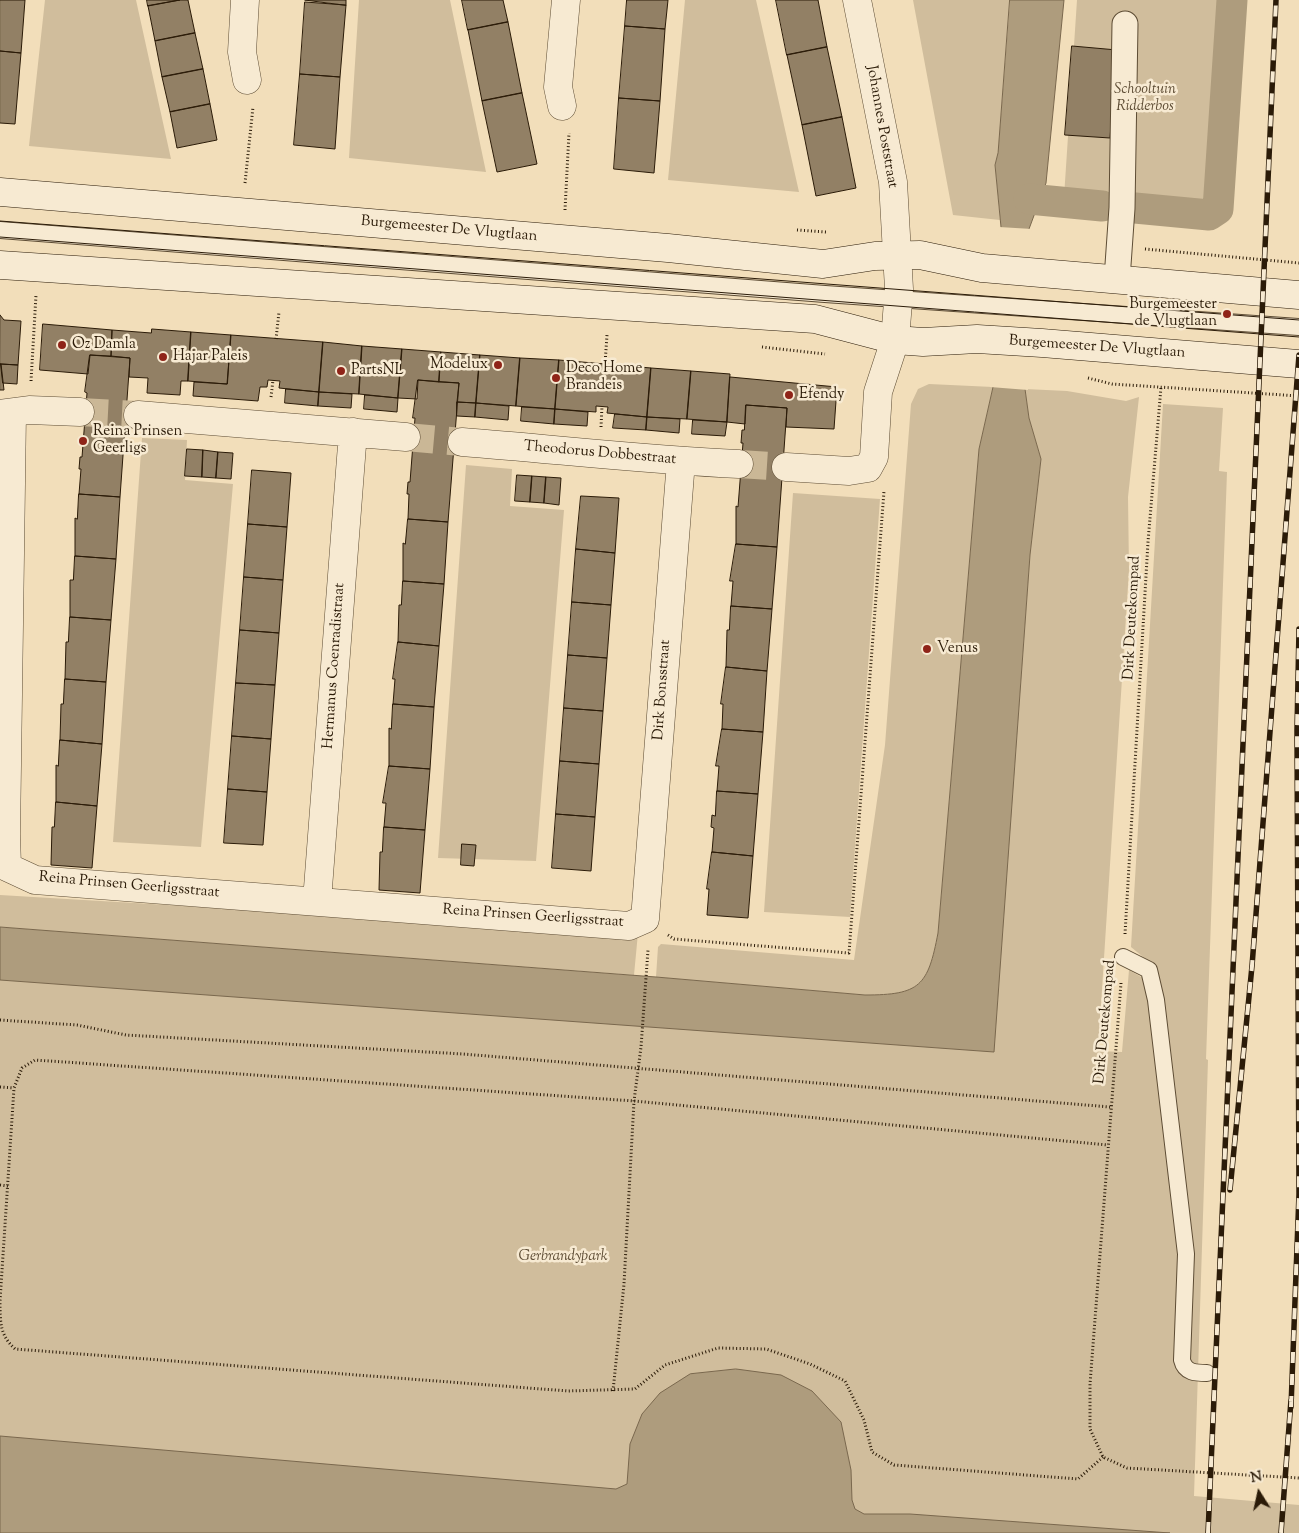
<!DOCTYPE html>
<style>
body{margin:0}
#map{position:relative;width:1299px;height:1533px;overflow:hidden;background:#f2deba;font-family:"Sorts Mill Goudy",serif}
canvas{display:block}
.north{position:absolute;left:1234px;top:1468px;width:50px;height:50px;-webkit-text-stroke:4px #f7ead2;paint-order:stroke;rotate:350deg;font-size:14px;font-weight:700;line-height:20px;text-align:center;color:#2b1b08}
.north::after{content:'';display:block;margin:auto;width:18px;height:22px;background:#2b1b08;clip-path:polygon(50% 0,100% 100%,50% 72%,0 100%)}
</style>
<div id="map">
<canvas width="1299" height="1533"></canvas>
<div class="north">N</div>
</div>
<script>
const context = document.querySelector('canvas').getContext('2d');
context.lineJoin = 'round';
function paint(path, color) { context.fillStyle = color; context.fill(path, 'evenodd'); }
function trace(path, color, width, dash) { context.strokeStyle = color; context.lineWidth = width; context.lineCap = dash ? 'butt' : 'round'; context.setLineDash(dash || []); context.stroke(path); }
function write(font, color, halo, rows, align = 'center') {
  context.font = font + ' "Sorts Mill Goudy",serif'; context.lineWidth = 5; context.setLineDash([]); context.textBaseline = 'middle'; context.strokeStyle = halo; context.fillStyle = color; for (const [text, x, y, turn = 0] of rows) {
    context.save(); context.translate(x, y); context.rotate((+turn || 0) * Math.PI / 180); context.textAlign = isNaN(turn) ? turn : align; if (halo) context.strokeText(text, 0, 0); context.fillText(text, 0, 0); context.restore();
  }
}
paint(new Path2D(`
 M45 0H136L171 159 29 146Z
 M359 0H450L486 172 349 158Z
 M685 0H756L799 192 668 180Z
 M913 0H1010L998 153 995 165 1000 220 953 215Z
 M1077 0H1226L1212 210 1064 197Z
 M929 384 993 387 979 449 938 933C928 986 920 995 865 995L656 977 658 947 661 944 854 960 885 745 911 404 918 389Z
 M1025 389 1067 391 1126 401 1139 397 1128 497 1129 570 1098 1051 1122 1052 1129 970 1143 978 1154 966 1131 947 1163 404 1223 408 1219 471 1227 472 1206 1059 1208 1060 1194 1496 1299 1505V1533H1151L0 1462V965L994 1042 1030 555 1041 459 1029 418Z
 M142 438 187 440 185 480 233 484 201 847 113 842Z
 M466 465 512 469 510 506 564 510 536 861 438 858Z
 M793 493 880 499 850 917 764 912Z
 M0 895 638 933 634 975 0 927Z`), '#d0bd9c');
const water = new Path2D(`
 M1010 0H1064L1046 183 1029 229 1025 389 1029 418 1041 459 1030 555 994 1052 0 980V927L656 977 865 995C920 995 928 986 938 933L979 449 993 387 1001 227 995 165 998 153Z
 M736 1369 781 1375 812 1391 841 1422 851 1470 852 1500 855 1509 864 1514H910L1170 1533H0V1436L616 1489 627 1484 630 1444 642 1414 660 1393 690 1374Z`);
paint(water, '#ae9c7d');
trace(water, '#7a684e', 1);
paint(new Path2D(`
 M999 227 1032 229 1028 390 990 387Z`), '#f2deba');
trace(new Path2D(`
 M1029 199 1102 206
 M1135 208 1209 215 1218 209 1232 0`), '#ae9c7d', 31);
const building = new Path2D(`
 M0 0H25L21 53 0 51Z
 M147 0H180L148 6Z
 M180 0H188L195 33 155 41 148 6Z
 M305 0H346V5Z
 M462 0H503L508 22 468 30Z
 M627 0H668L665 29 625 26Z
 M776 0H818L827 47 787 55Z
 M305 2 346 5 340 77 300 74Z
 M508 22 522 93 482 101 468 30Z
 M625 26 665 29 660 101 619 98Z
 M195 33 203 69 162 77 155 41Z
 M1072 46 1117 50 1110 138 1065 135Z
 M827 47 842 117 802 125 787 55Z
 M0 51 21 53 15 124 0 123Z
 M203 69 210 104 170 112 162 77Z
 M300 74 340 77 335 149 294 145Z
 M522 93 537 164 497 172 482 101Z
 M619 98 660 101 654 173 614 169Z
 M210 104 217 140 177 148 170 112Z
 M842 117 856 188 816 196 802 125Z
 M0 315 4 320 21 321 18 365 0 364Z
 M43 324 112 330 111 356 90 355 88 374 40 370Z
 M152 329 191 332 188 381H181L180 395 147 393 148 378 129 377 130 358 111 356 112 330 151 333Z
 M191 332 231 335 227 384 188 381Z
 M231 335 323 342 319 392 279 388 280 381 268 380 267 387H260L258 401 193 396 194 382 227 384Z
 M323 342 362 346 359 394 319 392Z
 M362 346 402 349 398 398 359 394Z
 M402 349 441 352 439 382 418 380 417 399 398 398Z
 M441 352 480 355 476 403 457 402 459 383 439 382Z
 M90 355 130 358 120 497 79 494 81 469H79L80 457H82L87 393 85 392Z
 M480 355 520 358 516 406 476 403Z
 M520 358 559 360 555 409 516 406Z
 M559 360 651 368 647 417 607 413 608 407 596 406V412L555 409Z
 M0 364H1L4 390H0Z
 M1 364 18 365 17 384 3 383Z
 M651 368 691 371 687 419 647 417Z
 M691 371 730 374 727 422 687 419Z
 M730 377 837 387 834 429 786 427 787 408 746 405 745 424 727 422Z
 M418 380 459 383 448 522 408 519 409 494H407L408 482H410L415 418H413Z
 M286 389 319 392 318 406 285 403Z
 M319 392 352 394 351 408 318 406Z
 M365 395 398 398 397 412 364 409Z
 M457 402 476 403 475 417 457 416Z
 M476 403 509 406 508 420 475 417Z
 M746 405 787 408 777 547 736 544V506L738 507 743 443H741L742 430H744Z
 M522 407 555 409 554 424 521 421Z
 M555 409 588 412 587 426 554 424Z
 M615 414 647 417 646 430 613 428Z
 M647 417 680 419 679 433 646 430Z
 M693 420 727 422 725 436 692 434Z
 M187 449 203 450 202 477 185 476Z
 M203 450 218 452 216 478 202 477Z
 M218 452 233 453 231 479 216 478Z
 M252 470 291 473 287 527 248 524Z
 M517 475 532 476 530 502 515 501Z
 M532 476 546 477 544 503 530 502Z
 M546 477 561 478 559 505 544 503Z
 M79 494 120 497 116 559 75 556V518L77 519Z
 M581 496 619 498 615 553 576 549Z
 M408 519 448 522 444 584 403 581V543L405 544Z
 M248 524 287 527 283 580 244 577Z
 M736 544 777 547 772 609 731 606 733 581H730Z
 M576 549 615 553 611 605 572 602Z
 M75 556 116 559 111 620 70 617V580H73Z
 M244 577 283 580 279 633 240 630Z
 M403 581 444 584 439 646 398 642 399 605H401Z
 M572 602 611 605 607 658 568 655Z
 M731 606 772 609 767 671 726 667 727 630H729Z
 M70 617 111 620 106 682 65 679 66 642H68Z
 M240 630 279 633 275 685 236 683Z
 M398 642 439 646 434 707 393 704 395 679H393Z
 M568 655 607 658 603 711 564 708Z
 M726 667 767 671 763 732 722 729 723 704H721Z
 M65 679 106 682 102 744 60 740 61 704H63Z
 M236 683 275 685 271 739 232 736Z
 M393 704 434 707 430 769 389 766V728L391 729Z
 M564 708 603 711 599 764 560 761Z
 M722 729 763 732 758 794 717 791 719 766H716Z
 M232 736 271 739 267 792 228 789Z
 M60 740 102 744 97 806 56 802V765L58 766Z
 M560 761 599 764 595 817 556 814Z
 M389 766 430 769 425 830 384 827 386 803H383Z
 M228 789 267 792 263 845 224 843Z
 M717 791 758 794 753 856 712 852 714 828 711 827 712 815 715 816Z
 M56 802 97 806 92 868 51 865 52 827H54Z
 M556 814 595 817 591 871 552 868Z
 M384 827 425 830 420 893 379 890 380 852H382Z
 M462 844 476 845 474 866 461 865Z
 M712 852 753 856 748 918 707 915 709 889H707Z`);
paint(building, '#928065');
trace(building, '#2b1b08', 1);
trace(new Path2D(`
 M80 412 138 415
 M406 437 462 442
 M739 464 786 467`), '#cab796', 28, [28, 14]);
const service = new Path2D(`
 M0 230 825 294 1299 327
 M1123 957 1149 970 1156 1000 1186 1254 1182 1360C1185 1373 1196 1373 1207 1373`);
const pedestrian = new Path2D(`
 M1117 279 1122 208 1125 24`);
const minor = new Path2D(`
 M245 0 242 52 247 80
 M562 106 558 87 566 0
 M12 413 6 835 7 867 35 880 629 926 645 919 681 461
 M0 414 29 410 80 412
 M138 415 406 437
 M462 442C554 449 646 460 739 464
 M786 467 849 471 868 468 874 457 878 392 895 340 899 289 893 182 857 0
 M317 901 353 432`);
const secondary = new Path2D(`
 M0 192 668 248 823 264 875 256 920 255 982 268 1299 295
 M0 265 815 319 895 340 923 342 977 339 1042 343 1299 364`);
trace(service, '#5d4c34', 18);
trace(pedestrian, '#5d4c34', 27);
trace(minor, '#5d4c34', 29);
trace(secondary, '#2b1b08', 29);
trace(new Path2D(`
 M245 183 253 107
 M565 210 569 133
 M797 230 826 232
 M1145 249 1299 263
 M276 339 279 312
 M762 347 825 354
 M605 364 607 335
 M1088 378 1112 384 1299 396
 M31 381 36 295
 M271 397 273 380
 M601 427 602 406
 M1125 934 1148 542 1161 387
 M668 935 674 939 849 953 884 491
 M1121 983 1090 1384V1429L1103 1457 1127 1468 1299 1478
 M0 1020 77 1025 126 1035 463 1054 1110 1107
 M0 1087 14 1088
 M0 1185 8 1186
 M613 1391 624 1284 634 1101 641 1047 648 950
 M1103 1457 1078 1479 894 1465 872 1452 864 1420 845 1381 810 1364 766 1349 718 1348 665 1365 635 1389 568 1391 15 1349C0 1335 0 1323 0 1301L14 1088 22 1068 35 1060 634 1101 1108 1145`), '#2b1b08', 3, [1, 2.5]);
trace(service, '#f7ead2', 16);
trace(pedestrian, '#f7ead2', 25);
trace(minor, '#f7ead2', 28);
trace(secondary, '#f7ead2', 28);
trace(new Path2D(`
 M0 221 1299 320
 M0 237 1299 337`), '#2b1b08', 1);
const rail = new Path2D(`
 M1230 1190 1252 966 1299 355
 M1291 1407 1299 1194 1297 730 1299 629
 M1208 1533 1276 0
 M1281 1533 1291 1400`);
trace(rail, '#2b1b08', 5.5);
trace(rail, '#f7ead2', 4, [11]);
for (const [x, y, r, color] of [
 [1227,314,5,"#8f2418"],
 [62,345,5,"#8f2418"],
 [163,357,5,"#8f2418"],
 [498,365,5,"#8f2418"],
 [341,371,5,"#8f2418"],
 [556,378,5,"#8f2418"],
 [789,395,5,"#8f2418"],
 [83,441,5,"#8f2418"],
 [927,649,5,"#8f2418"]
]) { const dot = new Path2D(); dot.arc(x, y, r, 0, 2 * Math.PI); context.fillStyle = color; context.fill(dot); trace(dot, '#f7ead2', 2); }
write('italic 15px', '#5d4c34', '#f7ead2', [
 ["Schooltuin",1145,90],
 ["Ridderbos",1145,107],
 ["Gerbrandypark",563,1257]
]);
write('15px', '#2b1b08', '#f7ead2', [
 ["Johannes Poststraat",881,127,80],
 ["Burgemeester De Vlugtlaan",449,230,5],
 ["Burgemeester De Vlugtlaan",1097,348,4],
 ["Theodorus Dobbestraat",600,454,5],
 ["Dirk Deutekompad",1133,618,-87],
 ["Hermanus Coenradistraat",335,666,-86],
 ["Dirk Bonsstraat",663,690,-86],
 ["Reina Prinsen Geerligsstraat",129,886,5],
 ["Reina Prinsen Geerligsstraat",533,917,4],
 ["Dirk Deutekompad",1106,1022,-85]
]);
write('15px', '#2b1b08', '#f7ead2', [
 ["Burgemeester",1217,305,"right"],
 ["de Vlugtlaan",1217,322,"right"],
 ["Oz Damla",72,345],
 ["Hajar Paleis",173,357],
 ["Modelux",488,365,"right"],
 ["Deco Home",566,369],
 ["Brandeis",566,386],
 ["PartsNL",351,371],
 ["Efendy",799,395],
 ["Reina Prinsen",93,432],
 ["Geerligs",93,449],
 ["Venus",937,649]
], 'left');
</script>
